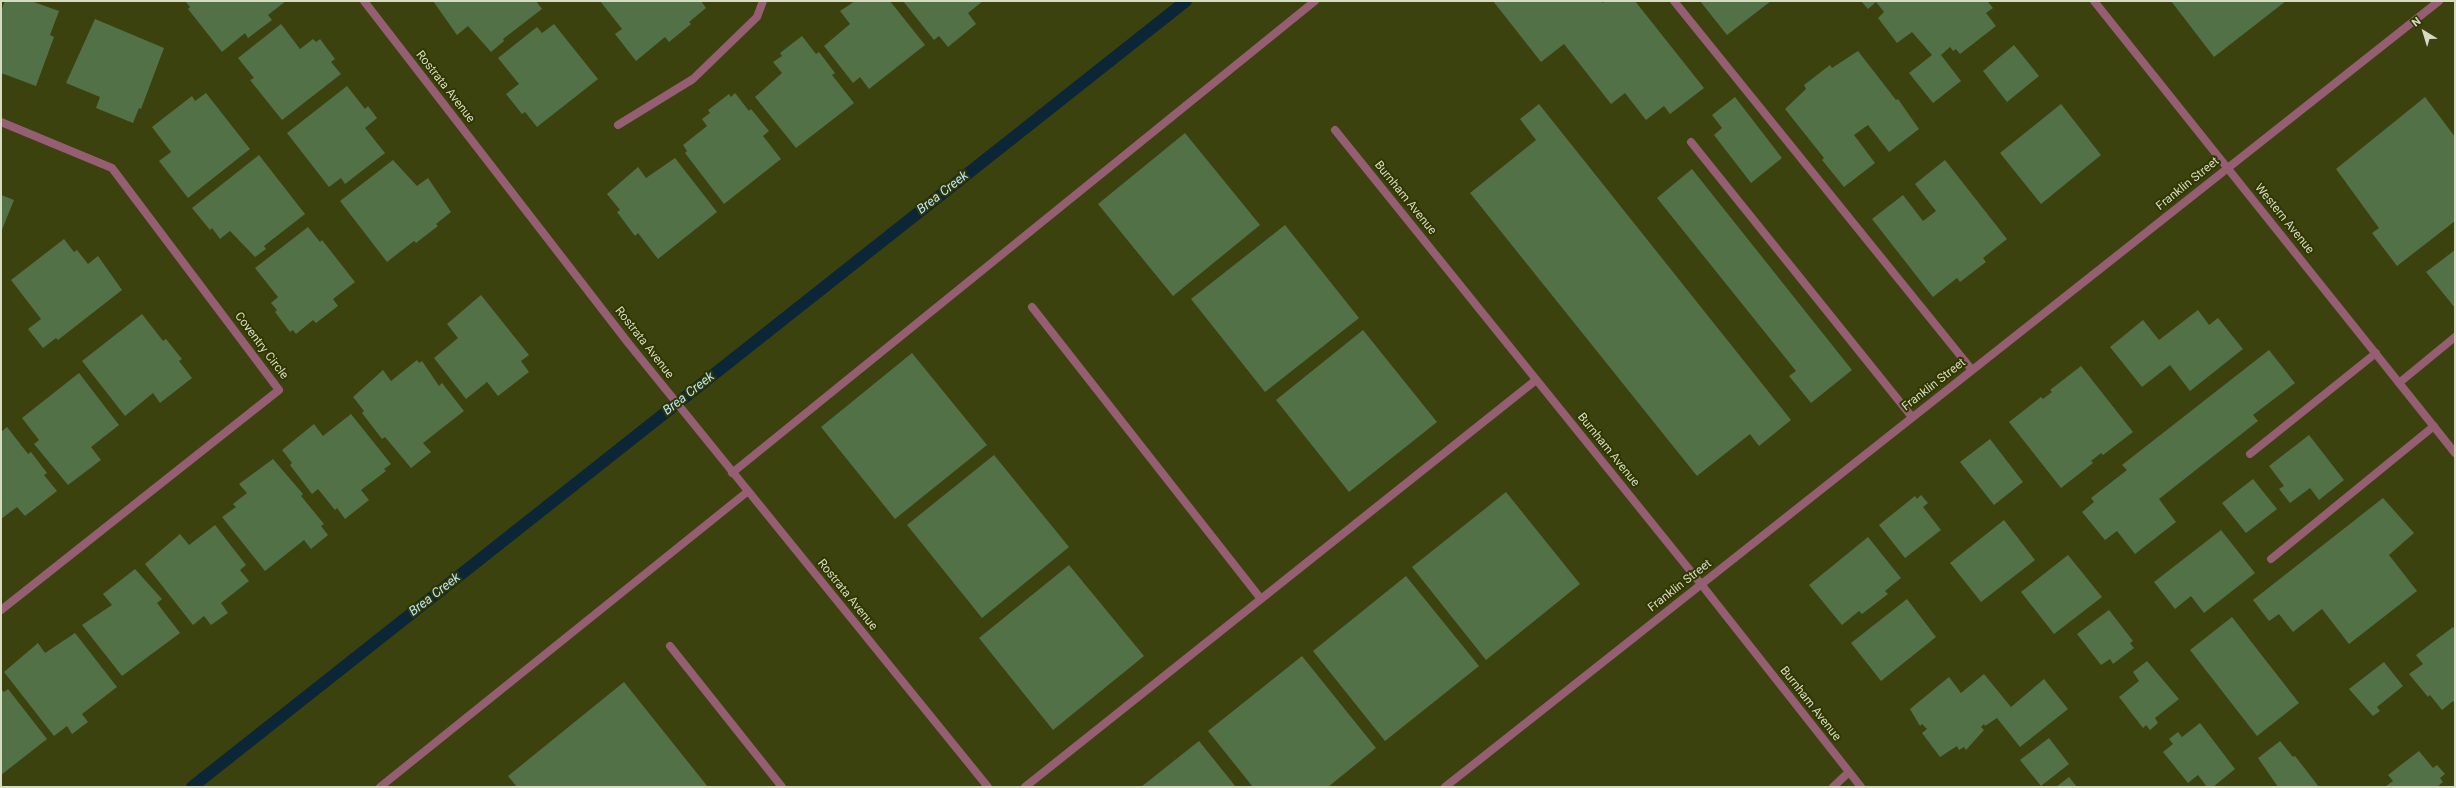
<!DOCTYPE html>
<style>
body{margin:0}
#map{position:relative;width:2456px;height:788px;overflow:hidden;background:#3b420e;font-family:Roboto,sans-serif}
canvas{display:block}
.frame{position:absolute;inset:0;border:2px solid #d6dcc1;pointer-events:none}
.north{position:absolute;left:2404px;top:12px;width:40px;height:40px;-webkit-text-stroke:3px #313701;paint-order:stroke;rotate:322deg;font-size:11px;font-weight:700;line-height:16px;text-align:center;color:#d6dcc1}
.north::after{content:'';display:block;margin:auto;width:14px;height:18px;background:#d6dcc1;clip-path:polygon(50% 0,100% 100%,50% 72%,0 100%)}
</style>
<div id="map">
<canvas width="2456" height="788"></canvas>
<div class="frame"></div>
<div class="north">N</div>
</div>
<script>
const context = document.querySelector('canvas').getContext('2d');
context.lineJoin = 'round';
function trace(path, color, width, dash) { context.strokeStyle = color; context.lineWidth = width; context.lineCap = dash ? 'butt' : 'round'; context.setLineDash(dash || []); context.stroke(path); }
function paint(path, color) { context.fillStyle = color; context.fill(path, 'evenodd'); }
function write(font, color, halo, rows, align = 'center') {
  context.font = font + ' Roboto,sans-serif'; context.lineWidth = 4; context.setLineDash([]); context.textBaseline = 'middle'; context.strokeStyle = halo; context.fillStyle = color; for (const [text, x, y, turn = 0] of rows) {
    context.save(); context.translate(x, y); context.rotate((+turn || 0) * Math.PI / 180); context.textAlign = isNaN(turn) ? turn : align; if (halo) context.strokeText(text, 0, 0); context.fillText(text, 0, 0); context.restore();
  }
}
trace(new Path2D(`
 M192 787 1186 1`), '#0b2737', 12);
paint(new Path2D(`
 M5 1H31L59 11 50 35 54 37 36 86 1 73V11Z
 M185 1H286L268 15 272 20 248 38 245 33 222 52 188 9 190 7Z
 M433 1H536L542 9 503 39 504 41 491 52 468 26 457 35Z
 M600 1H701L706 8 689 22 691 24 669 42 665 37 636 61 615 34 622 29Z
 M855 1H890L925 45 869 89 860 77 853 83 824 46 850 24 840 11Z
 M903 1H983L968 13 976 24 948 47 939 36 934 40Z
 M1493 1H1601L1603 3 1605 1H1635L1704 88 1670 114 1664 106 1646 120 1625 93 1611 104 1564 44 1541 62Z
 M1700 1H1771L1727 35Z
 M1861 1H1987L1993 8 1986 13 1996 26 1960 54 1956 49 1953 51 1950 47 1941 55 1961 81 1933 103 1909 73 1932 55 1912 32 1897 43 1878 18 1884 12 1876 2 1868 9Z
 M2171 1H2286L2214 57Z
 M95 19 164 48 141 109 139 108 133 123 96 108 100 97 66 83Z
 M281 24 300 49 313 39 316 42 320 39 335 59 331 62 341 74 282 120 250 80 254 78 238 58Z
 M554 24 598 79 537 127 525 112 522 114 506 94 519 84 498 58 537 27 542 33Z
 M802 36 816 54 819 52 835 73 832 75 854 103 796 148 755 97 782 73 773 62 782 56 780 53Z
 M2014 45 2039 76 2007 102 1983 71Z
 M1858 51 1896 100 1898 99 1919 129 1889 152 1868 125 1854 135 1875 163 1844 187 1822 160 1824 158 1785 109 1806 89 1804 85 1830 65 1832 68Z
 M347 86 365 109 368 106 377 118 365 128 385 153 345 184 341 178 329 187 287 133Z
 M206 93 250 149 188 198 159 161 171 152 152 127 192 96 195 101Z
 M735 93 749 111 751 109 769 131 763 136 781 159 724 204 685 153 687 151 683 145 707 126 702 119 710 113 708 110 729 94 731 97Z
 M1735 97 1782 158 1751 183 1714 135 1722 128 1712 115Z
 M2425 97 2455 137V221L2397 266 2372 233 2379 228 2336 169Z
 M1539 104 1791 420 1759 446 1750 434 1697 476 1470 193 1536 140 1520 119Z
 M2061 104 2101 155 2041 204 2000 153Z
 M1185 133 1260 225 1173 296 1098 204Z
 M259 155 305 214 264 246 266 249 255 257 230 231 220 239 212 228 210 230 192 208Z
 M675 158 717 212 658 259 638 233 635 236 617 212 620 210 607 194 638 167 646 178Z
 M393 160 417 186 428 178 451 212 436 224 438 226 416 243 414 241 387 262 340 201Z
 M1945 160 2007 239 1983 258 1986 262 1960 282 1957 278 1933 297 1872 219 1903 195 1923 221 1936 211 1915 184Z
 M1692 169 1852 370 1811 403 1789 376 1796 371 1657 198Z
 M1 195 14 200 1 232Z
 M1285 225 1359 318 1265 392 1191 299Z
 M308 227 320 242 322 240 355 282 333 299 338 306 316 323 313 320 296 334 293 330 290 332 275 312 277 310 271 303 278 297 255 268Z
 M64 239 74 252 77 250 88 264 98 256 122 290 58 340 56 338 43 348 28 329 41 319 11 280Z
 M2455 250V308L2426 272Z
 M481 295 529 355 521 361 529 372 498 396 487 382 466 399 434 358 458 338 447 324Z
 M2198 310 2209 325 2218 318 2243 349 2190 391 2170 365 2142 387 2110 347 2143 320 2159 340Z
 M142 314 163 341 166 339 182 359 179 361 192 378 160 403 153 393 125 416 82 361Z
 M1363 330 1437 422 1349 492 1276 400Z
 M2269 350 2295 383 2253 415 2258 421 2159 499 2176 522 2135 554 2117 531 2105 540 2082 512 2094 502 2091 498 2127 470 2122 465Z
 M912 353 987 445 895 519 821 427Z
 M417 360 419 363 422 361 439 386 442 383 464 411 423 443 431 452 411 468 385 437 382 439 362 413 364 411 353 397 383 370 391 381Z
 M2081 366 2133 432 2103 455 2101 453 2091 461 2093 463 2061 488 2009 422 2041 397 2043 399 2052 392 2050 390Z
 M79 373 119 425 91 447 101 460 68 485 34 444 39 440 22 418Z
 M351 414 391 464 384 469 386 471 361 490 369 500 345 519 337 508 335 510 318 489 312 494 290 465 292 463 282 450 314 424 323 436Z
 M7 427 28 454 31 452 47 473 44 475 57 491 25 516 17 507 1 519V432Z
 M2309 435 2344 480 2319 500 2310 488 2290 503 2279 489 2284 486 2269 466Z
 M1990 439 2023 482 1994 505 1960 462Z
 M994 455 1069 547 982 618 907 525Z
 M273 459 303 494 301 496 324 524 321 526 328 535 311 549 304 540 265 571 222 517 236 507 233 504 247 493 239 484Z
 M2253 479 2277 509 2246 533 2222 503Z
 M1506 492 1580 584 1486 660 1412 567Z
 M1921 495 1928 503 1923 507 1941 530 1905 558 1879 525 1915 496 1917 499Z
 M2383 498 2414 533 2389 555 2417 591 2349 644 2322 609 2293 632 2279 614 2269 621 2253 600Z
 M2004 520 2035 560 1981 602 1950 563Z
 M215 525 246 565 240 570 249 581 221 603 228 613 211 625 204 616 193 625 145 564 180 534 189 545Z
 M2221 530 2255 573 2204 613 2191 596 2175 609 2154 582Z
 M1868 537 1901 578 1885 591 1888 594 1862 614 1859 611 1842 625 1809 585Z
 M2068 555 2102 597 2054 634 2021 592Z
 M1069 565 1144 656 1053 730 979 638Z
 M135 569 162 599 157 603 180 633 122 676 82 625 112 605 103 594Z
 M1406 576 1479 666 1385 741 1313 651Z
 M1907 599 1936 637 1881 681 1851 643Z
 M2109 610 2133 641 2130 643 2134 648 2113 664 2110 659 2101 665 2077 634Z
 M2232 617 2299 703 2257 736 2190 650Z
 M2453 627 2455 630V704L2453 701 2442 710 2430 695 2428 697 2409 674 2423 664 2416 655Z
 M75 633 117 687 82 714 88 722 72 734 67 726 54 736 4 672 38 643 45 653Z
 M1302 656 1376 748 1328 787H1253L1208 731Z
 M2147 661 2179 699 2155 718 2158 723 2150 730 2146 725 2143 728 2119 697 2139 681 2133 672Z
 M2384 662 2403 686 2377 707 2380 711 2373 716 2349 689Z
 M1984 674 2011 707 2044 679 2068 709 2020 747 1997 718 1985 726 1984 724 1981 727 1984 730 1966 750 1964 747 1959 750 1957 746 1940 757 1922 733 1927 729 1922 724 1920 726 1910 709 1949 677 1961 693Z
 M624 682 708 787H517L508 776Z
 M1 689 4 692 8 689 47 739 1 775Z
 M2200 723 2235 769 2213 787H2207L2198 775 2188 783 2163 752 2173 744 2169 739 2178 732 2182 737Z
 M2049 738 2069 764 2041 786 2020 760Z
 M1199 741 1236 787H1141Z
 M2280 741 2293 757 2295 756 2319 787H2278L2258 758Z
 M2419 751 2433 768 2437 765 2445 774 2440 778 2443 782 2437 787H2385L2393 781 2388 775Z
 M2069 777 2077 787H2056Z`), '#537147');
trace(new Path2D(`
 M1674 1 1972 370
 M618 125 693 79 757 17 763 1
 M1691 142 1912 417
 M1032 307 1261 599
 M2399 383 2455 337
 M2250 454 2376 353
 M732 473 1315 1
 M2271 559 2434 426
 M670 646 782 787
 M380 787 747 492
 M1025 787 1536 380
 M1833 787 1849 772`), '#965e72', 8);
trace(new Path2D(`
 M364 1 629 344 988 787
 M1 122 112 168 279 390 1 610
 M1335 130 1701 584 1861 787
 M1445 787 2439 1`), '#965e72', 8);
trace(new Path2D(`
 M2094 1 2455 453`), '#965e72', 8);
write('12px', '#d6dcc1', '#313701', [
 ["Rostrata Avenue",445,87,52],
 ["Franklin Street",2188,184,-39],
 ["Burnham Avenue",1405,198,51],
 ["Western Avenue",2284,219,51],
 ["Rostrata Avenue",644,343,52],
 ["Coventry Circle",261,346,53],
 ["Franklin Street",1934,385,-38],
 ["Burnham Avenue",1608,450,51],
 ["Franklin Street",1680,586,-38],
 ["Rostrata Avenue",847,595,51],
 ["Burnham Avenue",1810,704,52]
]);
write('italic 13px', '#b9e2fd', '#313701', [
 ["Brea Creek",943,193,-38],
 ["Brea Creek",689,394,-38],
 ["Brea Creek",435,595,-38]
]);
</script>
